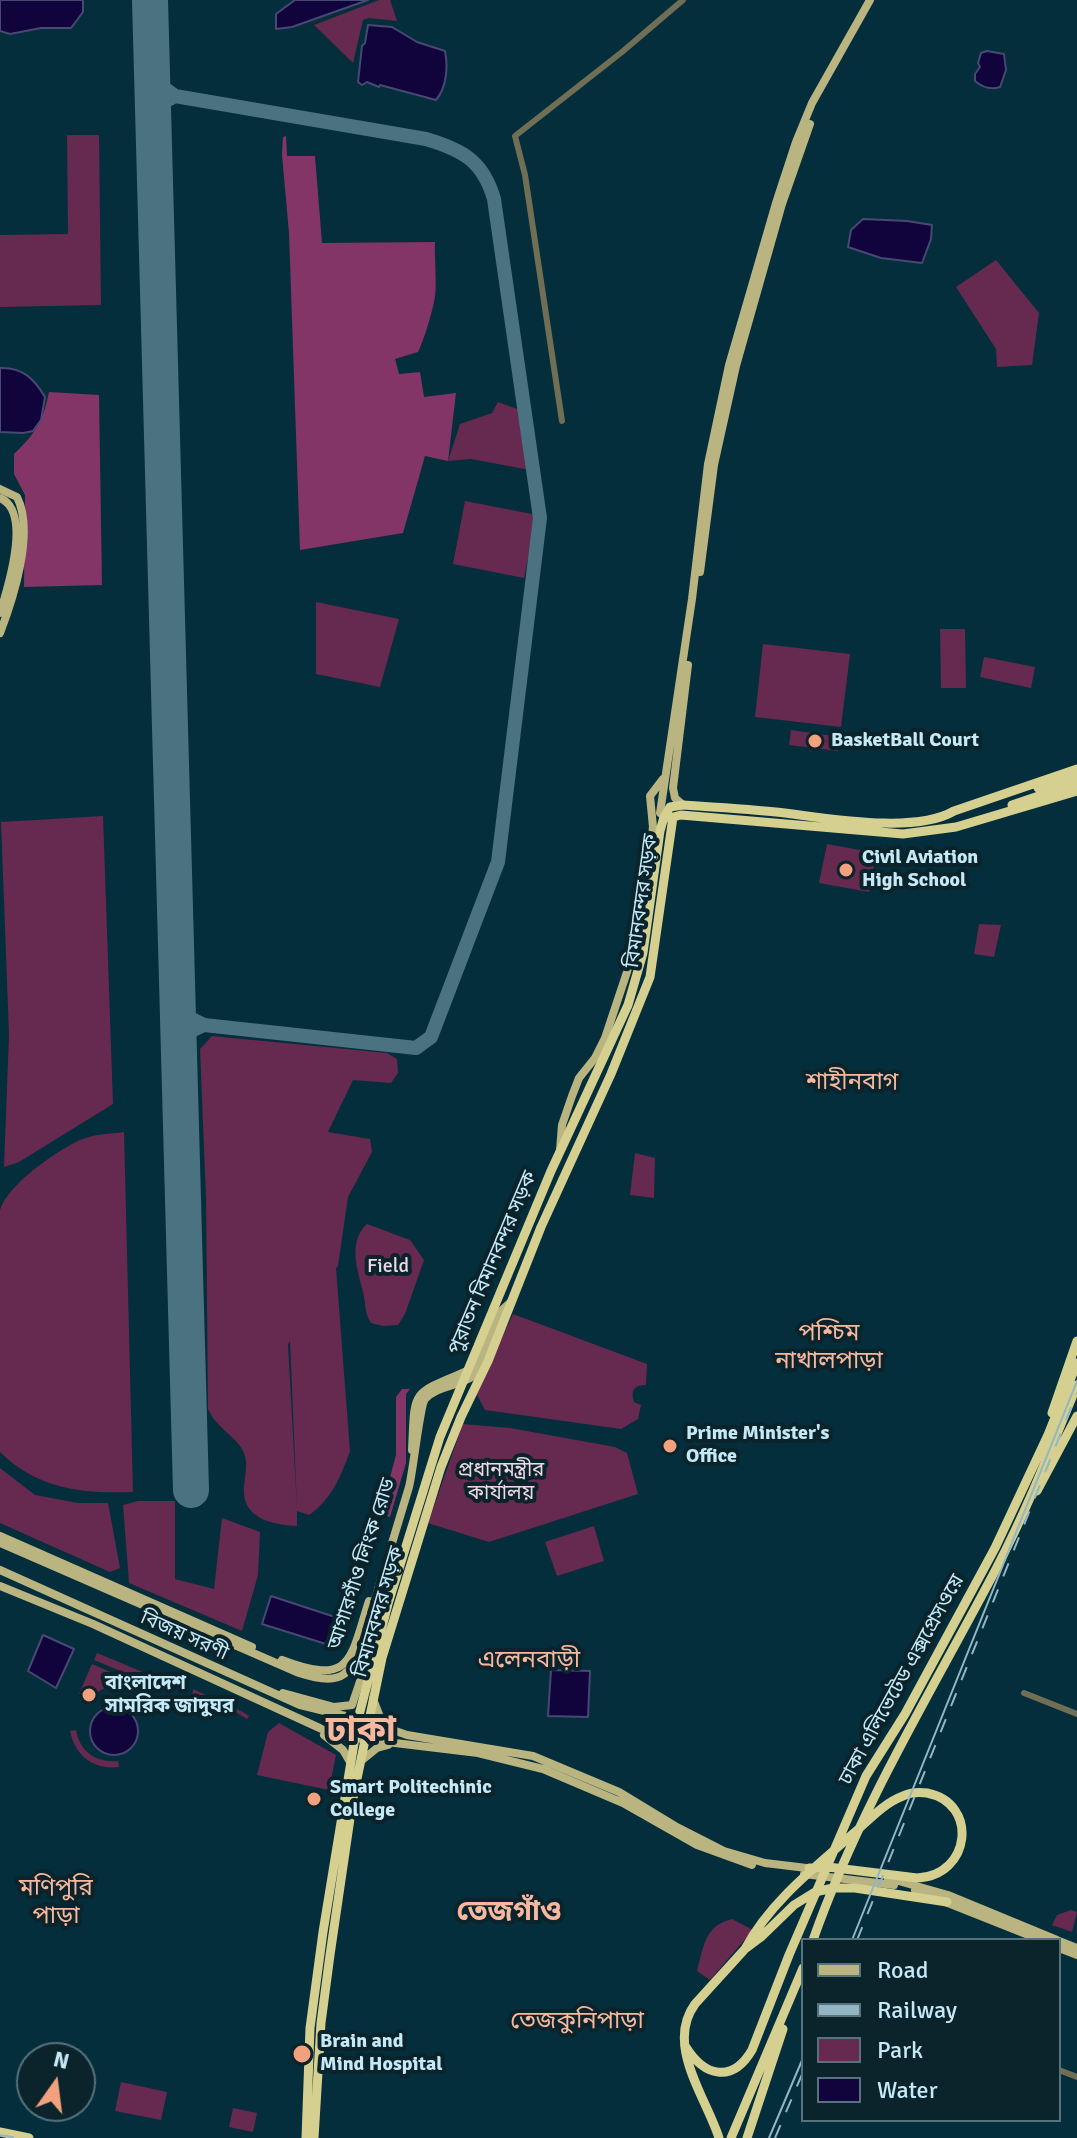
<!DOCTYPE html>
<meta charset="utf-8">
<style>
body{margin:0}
#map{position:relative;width:1077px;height:2138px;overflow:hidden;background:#042e3b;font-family:Signika,sans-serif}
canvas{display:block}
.legend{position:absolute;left:801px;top:1938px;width:260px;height:184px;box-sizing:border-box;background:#0b232b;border:2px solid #56727d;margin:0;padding:10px 14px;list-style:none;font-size:24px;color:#c6e9f7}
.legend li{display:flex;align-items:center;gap:16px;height:40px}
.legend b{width:40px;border:2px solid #56727d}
.north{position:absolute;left:16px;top:2042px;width:80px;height:80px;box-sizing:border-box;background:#0b232b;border:2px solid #56727d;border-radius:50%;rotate:14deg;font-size:22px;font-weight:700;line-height:32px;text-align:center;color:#c6e9f7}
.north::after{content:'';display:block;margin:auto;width:28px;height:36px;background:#f2a17e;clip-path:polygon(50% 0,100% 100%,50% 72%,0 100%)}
</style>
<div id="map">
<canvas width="1077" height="2138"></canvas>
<ul class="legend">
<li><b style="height:10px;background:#b9b480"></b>Road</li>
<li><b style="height:10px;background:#92b6c4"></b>Railway</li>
<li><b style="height:22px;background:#662950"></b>Park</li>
<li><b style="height:22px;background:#11033b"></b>Water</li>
</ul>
<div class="north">N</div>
</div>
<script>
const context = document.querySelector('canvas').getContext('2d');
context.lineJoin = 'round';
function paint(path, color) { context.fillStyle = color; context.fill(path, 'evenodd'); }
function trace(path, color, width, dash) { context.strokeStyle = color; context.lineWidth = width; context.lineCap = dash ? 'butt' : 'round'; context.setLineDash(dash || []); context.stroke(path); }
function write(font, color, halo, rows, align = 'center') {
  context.font = font + ' Signika,"Noto Sans Bengali",sans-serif'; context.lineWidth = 8; context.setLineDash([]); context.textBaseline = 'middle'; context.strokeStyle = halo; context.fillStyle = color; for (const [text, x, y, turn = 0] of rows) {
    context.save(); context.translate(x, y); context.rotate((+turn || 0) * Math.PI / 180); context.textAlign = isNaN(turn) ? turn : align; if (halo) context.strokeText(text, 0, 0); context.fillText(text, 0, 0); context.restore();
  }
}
paint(new Path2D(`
 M379 0H390L397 21 369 18 363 20 353 63 314 25Z
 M67 135H99L101 305 0 307V235L68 234Z
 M996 260 1039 313 1032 365 997 367 996 349 956 287Z
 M498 402 520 410 530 470 471 459 448 461 460 424 492 413Z
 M465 501 537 515 524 578 453 564Z
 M316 602 399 619 380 687 316 674Z
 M940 629H965L966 688H941Z
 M763 644 850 654 841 727 755 717Z
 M984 657 1035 667 1031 688 980 677Z
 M791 730 840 737 838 751 789 745Z
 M103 816 113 1104 19 1162 4 1167 9 1035 1 822Z
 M827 844 876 853 869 892 819 883Z
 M979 924 1001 925 994 957 974 954Z
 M212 1036 387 1053 397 1059 398 1073 391 1083 353 1080 328 1132 370 1139 372 1152 348 1197 338 1266 336 1268 350 1451C341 1476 332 1499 309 1515L297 1511V1526C276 1525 246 1520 244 1494 243 1478 250 1466 243 1451 236 1436 217 1429 208 1409L206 1198 200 1049ZM290 1341 297 1508 288 1345Z
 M124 1132 133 1492C83 1494 37 1489 0 1452V1210C7 1185 56 1151 80 1140 94 1134 109 1134 124 1132Z
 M635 1153 655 1158 654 1198 630 1195Z
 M367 1224 410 1240 424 1260 405 1314 398 1325 383 1326 371 1323C364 1313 366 1303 363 1292 358 1271 347 1242 367 1224Z
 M513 1314 647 1364 646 1385C634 1385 630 1391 634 1402L641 1405 638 1419 621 1429 485 1410 476 1393Z
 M463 1424 510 1428 615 1447 627 1453 638 1494 489 1542 428 1523Z
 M0 1468 35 1495 78 1503H108L120 1568 110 1572 0 1523Z
 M138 1501H175V1579L214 1589 222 1518 260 1532 258 1575 242 1631 129 1583 123 1505Z
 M594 1526 604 1561 557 1576 545 1542Z
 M97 1653 150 1675 147 1682 94 1660Z
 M92 1664 135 1683 108 1680 105 1682 107 1687 86 1698 79 1694Z
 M193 1689 243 1712 249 1716 247 1719 225 1706H202L203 1699 192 1697Z
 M279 1723 336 1755 329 1790 257 1775 268 1732Z
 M76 1730C80 1752 96 1763 118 1761L119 1767C94 1770 75 1756 70 1731Z
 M1071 1910 1077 1912 1072 1932 1052 1925 1057 1915Z
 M732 1919 753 1930 710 1980 697 1971C704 1946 704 1926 732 1919Z
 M121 2082 167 2092 161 2120 115 2111Z
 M233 2108 257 2113 253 2132 229 2127Z`), '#662950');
paint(new Path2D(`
 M286 136 287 156H315L322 243 435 242C434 258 438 289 434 302 431 316 424 340 418 352L395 359 399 374 420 372 424 397 456 393 448 461 425 456 403 533 300 550 289 233 282 155 283 137Z
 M49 392 99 395 102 585 24 587 25 495 14 474V454C36 433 43 421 49 392Z
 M402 1389H410L406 1394V1463L390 1517 380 1514 396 1455V1397Z`), '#833567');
const water = new Path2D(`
 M0 0H83V12L71 28H41L10 34 0 31Z
 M295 0H368L292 27 276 29V14Z
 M368 25 392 27 417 42 445 51C448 66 447 87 436 100L380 85 379 87 367 82 362 85 358 82 362 46 365 43Z
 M987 51 1004 54 1006 70 1000 87C991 90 982 87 975 81V74L980 67 978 63 981 53Z
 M863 219 907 221 932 225 931 239 922 263 881 258 848 247 851 230Z
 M0 368C23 367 34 379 45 397L41 420 33 431 23 433 0 432Z
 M271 1596 335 1617 326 1644 262 1624Z
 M43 1635 74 1649 56 1688 28 1671Z
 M551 1670 590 1671 588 1717 548 1716Z
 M90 1731a24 24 0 1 1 48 0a24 24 0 1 1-48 0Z`);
paint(water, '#11033b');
trace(water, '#474873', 2);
trace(new Path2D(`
 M152 71 164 88 175 96
 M153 116 162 103 175 96 426 139C463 150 483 161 494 199L540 518 498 862 431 1037 416 1048 204 1025 189 1032 179 1044
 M178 1002 190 1018 204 1025`), '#4b7280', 14);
trace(new Path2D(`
 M150 0 191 1490`), '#4b7280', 36);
trace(new Path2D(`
 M562 421 525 175 515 136 622 52 683 0
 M1024 1693 1077 1714
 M1059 2070 1077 2077`), '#716e56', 6);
trace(new Path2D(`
 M0 489 17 497C35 532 13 599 0 633
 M0 498C32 511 8 588 0 613
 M700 572 714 465 736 366 782 204 810 124
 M683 805 675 798 673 788 688 665
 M667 818 660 813 692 599 708 464 729 365 776 203 796 142 812 103 870 0
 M560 1150 562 1125 572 1096 579 1078 595 1058 605 1038 627 972 639 922 653 827 650 796 663 779
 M412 1450C415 1389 410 1395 467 1371
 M0 1536 252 1647
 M0 1543 299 1673C330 1683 349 1683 360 1649L409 1487C413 1472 420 1405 425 1399 437 1386 458 1386 472 1377L501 1311 512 1301
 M0 1570 300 1705 370 1722 407 1735 533 1756 619 1792 675 1826 724 1851 765 1863 815 1869
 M0 1586 93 1624 337 1736 478 1753 543 1769 623 1803 697 1845 752 1865
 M282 1660C353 1687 350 1659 369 1601
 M283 1693 334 1707 352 1705 381 1619
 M373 1699 380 1717 392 1727
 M324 1735 343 1750 350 1762
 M361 1761 377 1748 388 1745
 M804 1874 894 1885
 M888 1878 948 1895 1057 1940
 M915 1890 1041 1940
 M1059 1941 1077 1948
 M1059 1948 1077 1955`), '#b9b480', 8);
trace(new Path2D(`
 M1038 788 1077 776
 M1012 805 1077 783
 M1052 1413 1077 1341
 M1037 1491 1077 1416
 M813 1940C859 1809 932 1691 996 1569 1027 1510 1052 1446 1077 1385
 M745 1949C769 1903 815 1867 854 1833 869 1820 884 1803 903 1796 911 1792 919 1792 927 1793 979 1803 971 1876 917 1878L828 1867 809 1868
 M686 2047C704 2076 732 2084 752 2050L789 1955 866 1776 905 1714 995 1548 1048 1435 1077 1363
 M0 2132 29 2138
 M306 2138 310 2028 323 1932 358 1719 388 1604 440 1437 551 1171 628 1005 643 953 660 831 664 817 670 807 683 805C714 807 745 809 776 812 823 817 913 835 954 811L1077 769
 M314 2138 321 2023 330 1955 353 1798 382 1658 441 1467 461 1417 488 1361 541 1227 611 1074 650 977 673 817 681 815 903 834 956 827 1077 791
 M719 2138C706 2097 665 2045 695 2004L745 1949 761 1937 794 1905 815 1892 833 1888H855L947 1902
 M731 2138 803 1968
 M747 2138 783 2029`), '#d5cf90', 9);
trace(new Path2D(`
 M852 1940 1077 1381
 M769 2138 803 2058`), '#92b6c4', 2);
trace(new Path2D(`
 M857 1940 1077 1393
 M0 2135 18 2138
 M775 2138 803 2072`), '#92b6c4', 2, [14, 14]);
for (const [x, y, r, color] of [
 [815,741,8,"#f2a17e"],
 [846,870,8,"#f2a17e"],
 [670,1446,8,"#f2a17e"],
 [89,1695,8,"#f2a17e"],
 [314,1799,8,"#f2a17e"],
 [302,2054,10,"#f2a17e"]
]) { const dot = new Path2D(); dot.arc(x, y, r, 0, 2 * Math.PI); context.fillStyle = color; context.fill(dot); trace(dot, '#0b232b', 3); }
write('bold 20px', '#c6e9f7', '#0b232b', [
 ["BasketBall Court",831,741],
 ["Civil Aviation",862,858],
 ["High School",862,881],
 ["Prime Minister's",686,1434],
 ["Office",686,1457],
 ["বাংলাদেশ",105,1684],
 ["সামরিক জাদুঘর",105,1707],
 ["Smart Politechinic",330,1788],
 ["College",330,1811],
 ["Brain and",320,2042],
 ["Mind Hospital",320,2065]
], 'left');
write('20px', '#c6e9f7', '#0b232b', [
 ["বিমানবন্দর সড়ক",642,901,-82],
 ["পুরাতন বিমানবন্দর সড়ক",493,1263,-67],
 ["আগারগাঁও লিংক রোড",362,1564,-72],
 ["বিমানবন্দর সড়ক",379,1612,-74],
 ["বিজয় সরণী",184,1636,24],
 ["ঢাকা এলিভেটেড এক্সপ্রেসওয়ে",902,1680,-61]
]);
write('20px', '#f0d9e6', '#0b232b', [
 ["Field",388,1267],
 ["প্রধানমন্ত্রীর",501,1471],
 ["কার্যালয়",501,1494]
]);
write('24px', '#f6b89f', '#0b232b', [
 ["শাহীনবাগ",852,1083],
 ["পশ্চিম",829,1334],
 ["নাখালপাড়া",829,1362],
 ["এলেনবাড়ী",529,1661],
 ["মণিপুরি",56,1889],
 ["পাড়া",56,1917],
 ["তেজকুনিপাড়া",577,2022]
]);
write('bold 28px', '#f6b89f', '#0b232b', [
 ["তেজগাঁও",509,1913]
]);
write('bold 36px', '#f6b89f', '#0b232b', [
 ["ঢাকা",361,1732]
]);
</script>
